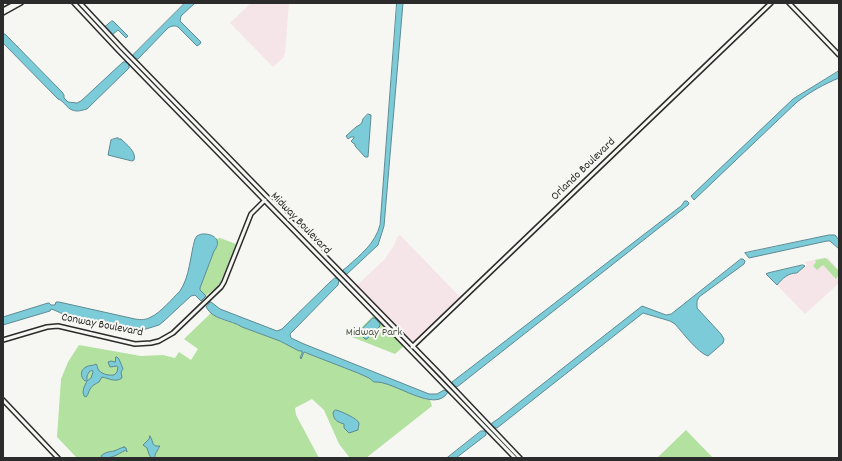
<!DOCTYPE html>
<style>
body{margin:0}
#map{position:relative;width:842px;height:461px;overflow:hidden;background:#f6f6f2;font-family:Dekko,sans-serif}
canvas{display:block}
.frame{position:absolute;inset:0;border:4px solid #2b2b2b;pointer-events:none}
</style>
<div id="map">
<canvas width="842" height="461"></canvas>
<div class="frame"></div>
</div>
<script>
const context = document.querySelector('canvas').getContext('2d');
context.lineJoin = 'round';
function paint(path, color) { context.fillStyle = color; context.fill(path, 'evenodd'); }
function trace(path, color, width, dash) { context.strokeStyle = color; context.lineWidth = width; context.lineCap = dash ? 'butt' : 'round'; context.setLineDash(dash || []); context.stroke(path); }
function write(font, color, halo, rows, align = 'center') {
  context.font = font + ' Dekko,sans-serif'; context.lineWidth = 4; context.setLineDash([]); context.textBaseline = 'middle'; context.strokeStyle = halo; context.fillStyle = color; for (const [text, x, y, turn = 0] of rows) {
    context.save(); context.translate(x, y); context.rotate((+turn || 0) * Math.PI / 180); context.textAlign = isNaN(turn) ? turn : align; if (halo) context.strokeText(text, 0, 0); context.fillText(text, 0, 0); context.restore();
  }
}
paint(new Path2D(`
 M251 3H289L285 53 283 58 274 66 273 67 230 23Z
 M400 235 460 297 412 343 356 286 385 259 394 245 398 236Z
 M825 258H828L839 270V283L805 314 777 285 788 275 792 274H797L807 265 804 262Z`), '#f6e5e8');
paint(new Path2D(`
 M220 238 236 244 221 281 218 286 203 298 205 296 200 290V288L214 251 218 245 216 239Z
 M825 258 827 259 839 271V277L838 276 836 279 825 267 823 265 817 270 813 266 816 262 815 260Z
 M211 313 220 319 237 324 242 327 280 341 299 351H302V354L300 357 301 358 304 353 309 354 358 373 369 378 374 382C393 380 412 398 430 400L432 406 366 458H350L339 444 324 410 312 399 295 408 296 415 319 458H77L57 437 61 379 68 362 79 345 141 356 163 355 175 358 179 352 191 360 198 349 184 339Z
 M374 315 404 346 395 354 352 337Z
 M686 430 713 458H657Z`), '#b3e19f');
const water = new Path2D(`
 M185 3H195L181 16 180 21 201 42 200 44 197 46 178 27C174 25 172 26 168 28L138 59H135L133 56V55Z
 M397 3H403L384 226 378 245 347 274H346L343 272V270L347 267C361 254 375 244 380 225Z
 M112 21H113L128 36 126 38 118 30 112 35 109 31 105 28V27Z
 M3 33 6 35 62 92 64 95V98L68 102 77 103 81 101 123 62H127L129 64V68L87 109C83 110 80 111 77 111 67 111 65 101 58 99L3 43Z
 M839 71V78C824 84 810 92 797 102L694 200 691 196 793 99Z
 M368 114 371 115V116L368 157H365L355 146V144L353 143 351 141 354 138V137H351L348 139 346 136 356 127 361 124 362 122 363 119Z
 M118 138V139H121C126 144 137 152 134 160L132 161 108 155 111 140Z
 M685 201H687L689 203 688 205 457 387H454L452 385V382L681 206Z
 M202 234C213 233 223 240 214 251L200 288V290L206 296 201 301 195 295 191 296 164 321 159 325 146 329H131L63 314C58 312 55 310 51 309L50 311 3 325V317L48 303H49L51 305H55L56 302H59L135 319C141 320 146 320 151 317 160 313 172 299 180 291 190 276 190 256 195 239L197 236Z
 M829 235H835L839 240V249L830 241H827L749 258 745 253Z
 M741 259H743L745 261 744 264 699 297 697 301V308L721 334 724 339 723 343 708 356C698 353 682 332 675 324L670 321 643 313 497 428 493 427 491 425 492 423 498 419 642 306 666 315 671 314Z
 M803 265 805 266 797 273C788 273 783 278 777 285L766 274 768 273Z
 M335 278H337L339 280 338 285 290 334 291 338 304 344 429 394H437L444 390 448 392C435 415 394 380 374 382L369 378 358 373 309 354 304 352 301 359 300 357 302 354V351H299L280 341 242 327C230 319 214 321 206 307L210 302H211L220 309 277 331 282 329 328 284Z
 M373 318H375L380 324V326L367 339H365L359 333 360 331Z
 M116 357H117L119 359 123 369 121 372 122 378C116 383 108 378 102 377L99 382C96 384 92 385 90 389 88 392 89 394 86 397L84 396 83 392 84 387 87 381 91 378 93 372 92 370 89 372 87 376V380L85 381C80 377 80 370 86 367 89 365 93 366 96 364L97 365C97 373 107 376 114 375L117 372 118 367 117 366 110 367 108 362 111 361 115 362Z
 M336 410C341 411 358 419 359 423 359 426 358 428 358 430L349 433 344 428V424C338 422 334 421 333 413L334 411Z
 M481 431H485L486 432V435L456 458H447Z
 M150 436C154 442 151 447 160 446L159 447C158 451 154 454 155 458H151L149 454 147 448 143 445 149 439Z
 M124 447 126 448 127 452 126 450C116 455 114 458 102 458L101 456C105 452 109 452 114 451 117 450 120 448 124 447Z`);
paint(water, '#7ccbd8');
trace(water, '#5c8b93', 1);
const tertiary = new Path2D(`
 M74 3 118 50 422 362 515 458
 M80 3 121 47 441 375 520 458
 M789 3 839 55
 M3 10 16 3
 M3 13 21 3
 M3 340 47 327 58 326 135 344 151 343 159 341 173 333 221 287 224 282 251 214 265 200
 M412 347 771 3
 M3 400 58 458`);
trace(tertiary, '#2b2b2b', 6);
trace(tertiary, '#f6f6f2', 3);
write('12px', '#2b2b2b', '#f6f6f2', [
 ["Orlando Boulevard",584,170,-44],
 ["Midway Boulevard",300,224,46],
 ["Conway Boulevard",102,326,11]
]);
write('12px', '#4d5848', '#f6f6f2', [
 ["Midway Park",374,333]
]);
</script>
